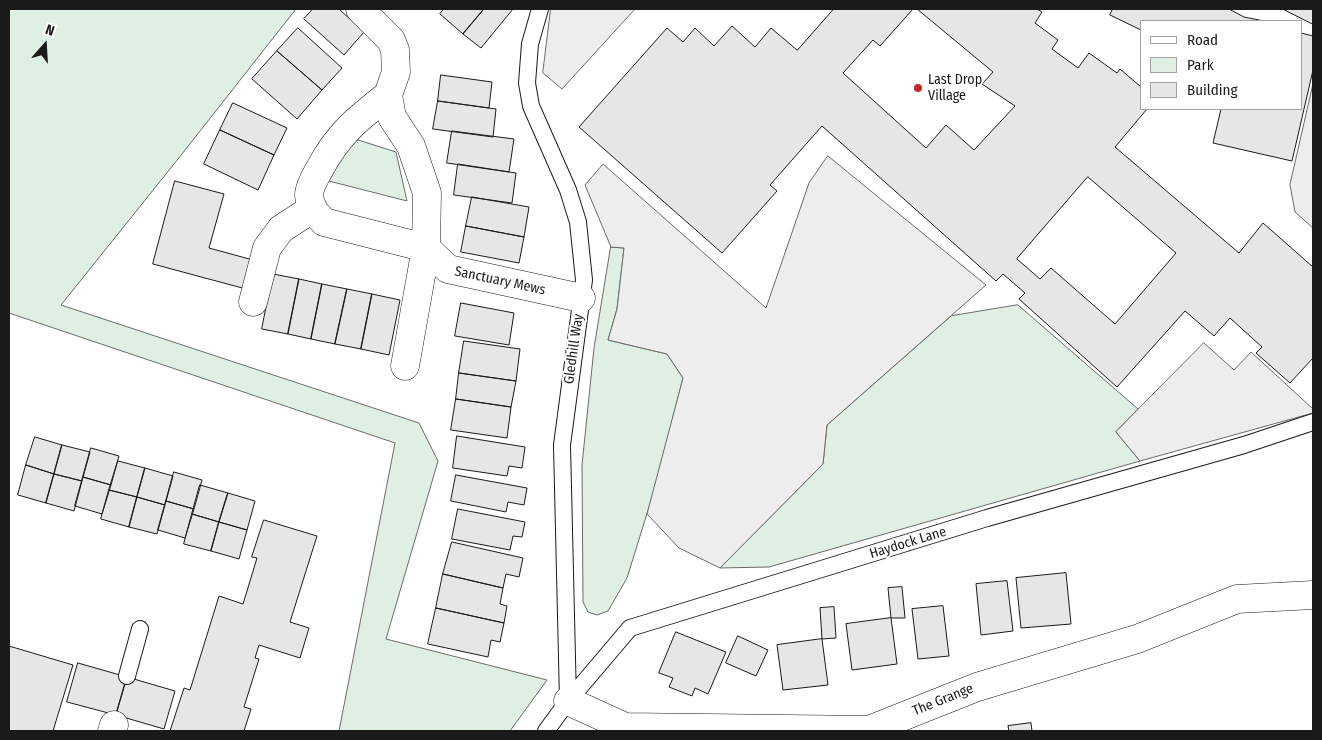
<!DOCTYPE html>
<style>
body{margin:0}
#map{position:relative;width:1322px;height:740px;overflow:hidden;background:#fff;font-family:"Fira Sans Condensed",sans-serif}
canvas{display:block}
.frame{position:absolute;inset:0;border:10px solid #1a1a1a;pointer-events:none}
.legend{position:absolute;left:1140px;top:20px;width:162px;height:90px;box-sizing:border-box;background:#fff;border:1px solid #a3a3a3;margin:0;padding:6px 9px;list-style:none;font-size:15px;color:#1a1a1a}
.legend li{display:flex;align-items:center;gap:10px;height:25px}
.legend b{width:25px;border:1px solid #a3a3a3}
.north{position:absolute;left:20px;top:20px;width:50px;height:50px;-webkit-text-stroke:4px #fff;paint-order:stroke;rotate:19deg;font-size:14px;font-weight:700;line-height:20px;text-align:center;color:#1a1a1a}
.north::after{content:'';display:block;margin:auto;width:18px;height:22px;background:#1a1a1a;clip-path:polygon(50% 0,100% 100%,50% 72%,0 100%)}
</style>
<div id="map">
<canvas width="1322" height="740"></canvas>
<div class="frame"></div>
<ul class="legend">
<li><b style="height:6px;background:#fff"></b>Road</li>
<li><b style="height:14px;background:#e0efe3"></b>Park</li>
<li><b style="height:14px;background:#e6e6e6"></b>Building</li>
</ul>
<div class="north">N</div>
</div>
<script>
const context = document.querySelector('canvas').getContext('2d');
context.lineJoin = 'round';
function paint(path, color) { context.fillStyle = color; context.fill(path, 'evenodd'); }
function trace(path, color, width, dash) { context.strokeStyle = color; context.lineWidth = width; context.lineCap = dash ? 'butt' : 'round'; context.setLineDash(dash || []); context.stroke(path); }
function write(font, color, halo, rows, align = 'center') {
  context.font = font + ' "Fira Sans Condensed",sans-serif'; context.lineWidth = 4; context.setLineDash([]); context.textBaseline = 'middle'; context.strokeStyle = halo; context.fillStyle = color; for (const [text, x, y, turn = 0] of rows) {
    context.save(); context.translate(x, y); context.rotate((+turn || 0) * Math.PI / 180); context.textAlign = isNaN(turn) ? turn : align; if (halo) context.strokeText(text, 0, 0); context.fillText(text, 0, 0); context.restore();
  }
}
const green = new Path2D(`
 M9 9H296L178 159 61 305 419 423 438 461 386 639 547 680 510 731H339L395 443 9 313Z
 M355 139 396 152 407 201 325 180Z
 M611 247 624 248 617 309 608 340 667 354 683 378 654 491 627 578 608 611 597 615 588 612 583 602 582 465 594 348Z
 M1018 305 1138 409 1116 432 1140 461 769 567 720 568 823 464 827 425 951 316Z`);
paint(green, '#e0efe3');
trace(green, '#6a6a6a', 1);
const parking = new Path2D(`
 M551 9H635L562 89 543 73Z
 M1313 84V228L1295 212 1290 185Z
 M828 156 986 285 827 425 823 464 720 568 679 548 647 514 683 378 667 354 608 340 617 309 624 248 611 247 585 185 603 164 766 308 809 183Z
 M1204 343 1234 370 1251 352 1313 409V413L1140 461 1116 432Z`);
paint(parking, '#ededed');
trace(parking, '#6a6a6a', 1);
const building = new Path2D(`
 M313 9H339L364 32 344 55 304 19Z
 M444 9H484L463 34 440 14Z
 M484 9H513L481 48 463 34Z
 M834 9H913L880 46 873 40 843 73 926 148 946 125 974 150 1015 106 982 84 993 72 917 9H1037L1042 12 1035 23 1058 40 1052 49 1078 68 1089 53 1117 73 1120 69 1141 87V109H1147L1115 147 1239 253 1263 223 1313 267V358L1290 383 1256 353 1262 347 1230 318 1214 336 1185 311 1117 387 1019 299 1025 293 1003 274 996 281 822 126 770 185 777 191 722 253 579 127 667 28 683 42 695 28 714 46 732 26 755 47 771 28 797 50ZM1088 177 1176 253 1115 324 1051 268 1040 279 1017 259Z
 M1113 9H1229L1244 17 1264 21H1141V30L1110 15Z
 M1283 9H1313V24Z
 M298 28 342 68 322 90 277 51Z
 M1301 33 1313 36V70L1292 161 1213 143 1221 109H1301Z
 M277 51 322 90 297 119 252 79Z
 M441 75 492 82 489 108 438 101Z
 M438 101 496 109 493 137 433 129Z
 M233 103 287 128 274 155 220 130Z
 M220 130 274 155 258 190 204 164Z
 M452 131 514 139 509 172 447 163Z
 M458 164 516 173 512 203 454 195Z
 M175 181 224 194 209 248 253 260 246 289 153 264Z
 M472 197 529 207 524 237 466 226Z
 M466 226 524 237 519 263 461 252Z
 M273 274 299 279 288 334 262 329Z
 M299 279 322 284 311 339 288 334Z
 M322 284 347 289 335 344 311 339Z
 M347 289 372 294 361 349 335 344Z
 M372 294 400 300 389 355 361 349Z
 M461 303 514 313 509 345 455 336Z
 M464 341 520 349 516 381 459 373Z
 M459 373 516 381 511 407 456 399Z
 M456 399 511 407 507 438 451 430Z
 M457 436 525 447 522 468 509 466 507 476 453 468Z
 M35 437 62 445 54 474 26 465Z
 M62 445 90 452 82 481 54 474Z
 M91 448 119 456 111 485 83 477Z
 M118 461 145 468 137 497 109 490Z
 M26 465 54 474 46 503 18 495Z
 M145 468 173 476 165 505 137 497Z
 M174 472 202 480 194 509 166 501Z
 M54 474 82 481 74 511 46 503Z
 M456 475 527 488 524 505 508 502 506 512 451 501Z
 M83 477 111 485 102 514 75 506Z
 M200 485 228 493 219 522 192 514Z
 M109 490 137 497 129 527 101 519Z
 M228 493 255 501 247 530 219 522Z
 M137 497 165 505 157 534 129 527Z
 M166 501 194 509 185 538 158 530Z
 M458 509 525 522 522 537 513 536 510 550 452 539Z
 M192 514 219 522 211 551 184 544Z
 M264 520 317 536 290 622 309 628 300 658 259 645 255 658 259 659 244 707 251 709 244 731H170L184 688 190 690 219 596 243 604 257 558 252 557Z
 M219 522 247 530 239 559 211 551Z
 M452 542 523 558 519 577 506 574 503 588 443 574Z
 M1066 573 1071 624 1021 628 1016 578Z
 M443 574 503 588 500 604 507 606 504 623 436 608Z
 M1007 581 1013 631 981 635 976 584Z
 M902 587 905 618H891L888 588Z
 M943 606 949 656 918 659 912 609Z
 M834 607 836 638 822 639 820 608Z
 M436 608 504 623 500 642 491 640 488 657 428 644Z
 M891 618 897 664 852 670 846 624Z
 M676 632 726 652 708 694 695 688 692 696 669 687 673 678 659 673Z
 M738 636 768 650 756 676 726 663Z
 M822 639 828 685 783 690 777 645Z
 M9 646 73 665 53 731H9Z
 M78 663 127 677 116 715 67 702Z
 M127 677 175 691 164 729 116 715Z
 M1031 723 1032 731H1009L1008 726Z`);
paint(building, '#e6e6e6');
trace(building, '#1a1a1a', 1);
const service = new Path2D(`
 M540 9 530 44 527 83 531 106 568 190 578 222 584 280 562 445 568 701
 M127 676 140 629
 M546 731 568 701 630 628 987 518 1244 445 1313 422`);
const minor = new Path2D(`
 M360 9 391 40 395 50 396 72 388 95 392 117 411 146 427 193 426 248 448 269 581 298
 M388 95C357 119 338 134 319 170 315 177 309 188 309 195 310 207 316 214 324 222L426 248 405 366
 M253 302 267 248 281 229 312 209
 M568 701 625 727 869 730 977 687 1137 639 1237 599 1313 595
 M112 731 114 725`);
trace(service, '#1a1a1a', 18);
trace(minor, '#1a1a1a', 29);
trace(service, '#fff', 16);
trace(minor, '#fff', 28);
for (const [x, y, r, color] of [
 [918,88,5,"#c62828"]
]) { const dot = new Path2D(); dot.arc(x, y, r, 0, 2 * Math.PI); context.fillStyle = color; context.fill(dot); trace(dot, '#fff', 2); }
write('14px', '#1a1a1a', '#fff', [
 ["Last Drop",928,80],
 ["Village",928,96]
], 'left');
write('14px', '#1a1a1a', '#fff', [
 ["Sanctuary Mews",500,281,12],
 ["Gledhill Way",574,349,-82],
 ["Haydock Lane",908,543,-17],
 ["The Grange",943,700,-22]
]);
</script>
